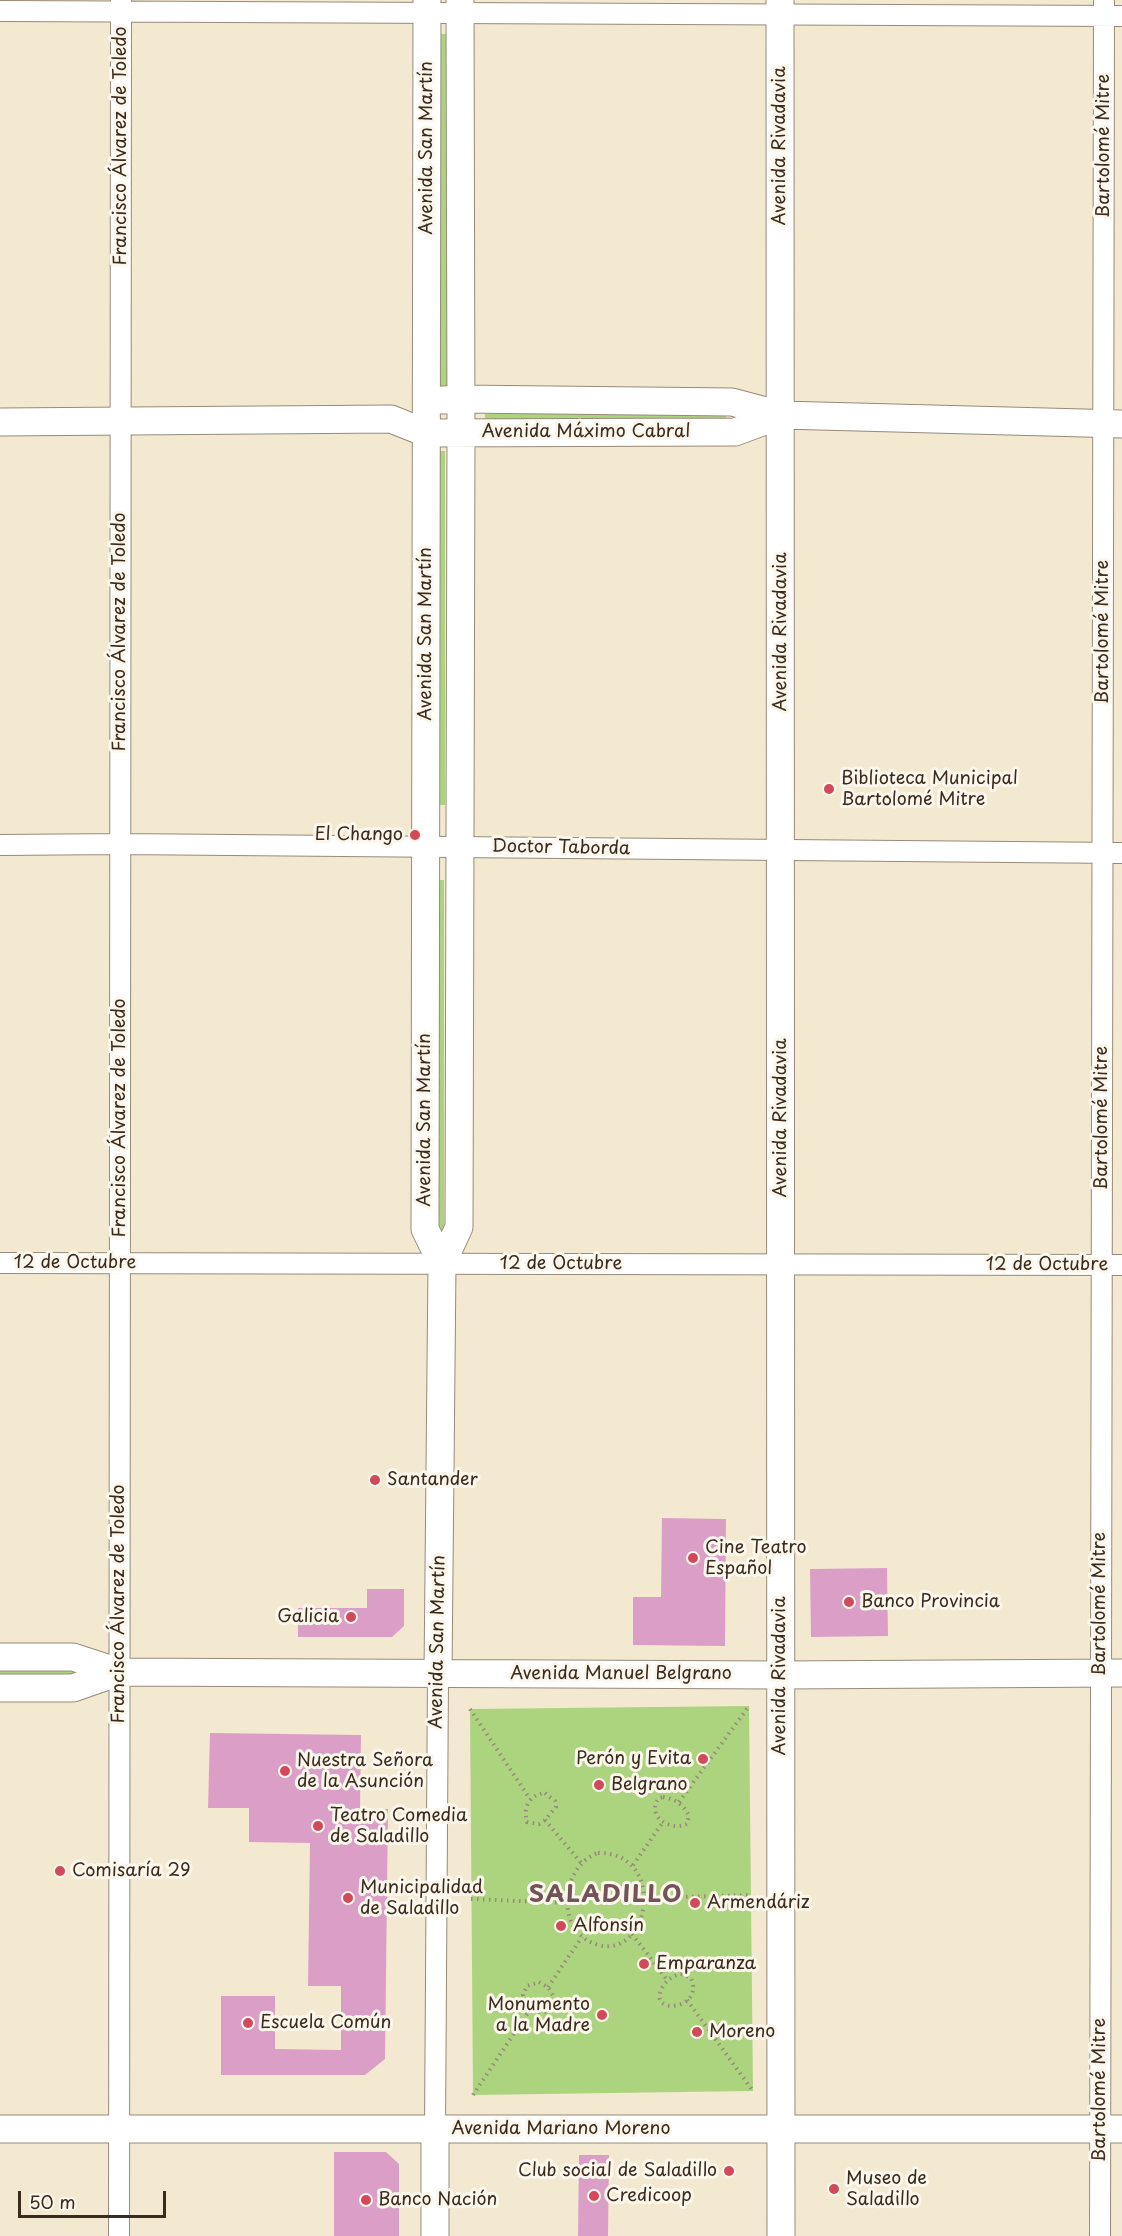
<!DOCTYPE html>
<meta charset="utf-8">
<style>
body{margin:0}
#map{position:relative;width:1122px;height:2236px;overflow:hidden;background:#f3e9d1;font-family:"Playpen Sans",sans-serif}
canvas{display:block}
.scale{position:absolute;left:18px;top:2191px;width:148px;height:27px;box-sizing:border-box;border:3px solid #3b2a1e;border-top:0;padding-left:8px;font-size:18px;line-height:21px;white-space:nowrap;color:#3b2a1e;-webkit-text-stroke:4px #fbf7ec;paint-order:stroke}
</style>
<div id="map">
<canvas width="1122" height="2236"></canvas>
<div class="scale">50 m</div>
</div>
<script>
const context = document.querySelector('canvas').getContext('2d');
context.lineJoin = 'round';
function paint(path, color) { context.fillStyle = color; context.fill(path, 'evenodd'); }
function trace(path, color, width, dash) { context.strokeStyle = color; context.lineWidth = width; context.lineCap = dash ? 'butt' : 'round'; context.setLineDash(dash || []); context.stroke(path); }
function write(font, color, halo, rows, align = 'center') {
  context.font = font + ' "Playpen Sans",sans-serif'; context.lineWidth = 6; context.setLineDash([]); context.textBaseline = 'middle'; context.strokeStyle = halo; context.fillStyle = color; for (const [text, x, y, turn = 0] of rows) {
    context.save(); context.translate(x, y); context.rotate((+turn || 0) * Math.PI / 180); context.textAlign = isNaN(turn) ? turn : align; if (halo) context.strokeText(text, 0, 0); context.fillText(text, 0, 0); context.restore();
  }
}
paint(new Path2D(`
 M441 34H447V387H440Z
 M485 414H726V419H485Z
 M439 451H445V805H438Z
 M438 880H444V1233H437Z
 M0 1669H81V1674H0Z
 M749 1706 753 2091 473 2095 470 1709Z`), '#acd47f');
paint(new Path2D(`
 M662 1518 726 1519 725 1646 633 1645V1597H661Z
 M887 1568 888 1636 811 1637 810 1569Z
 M367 1589H404V1626L392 1637H298V1608H367Z
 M210 1733 361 1735 360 1809H388L385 2059 365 2075H221V1996H275V2049L341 2050V1986H308L310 1843 249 1842V1808H208Z
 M334 2152H386L399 2164V2236H334Z
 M579 2155H609L608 2236H578Z`), '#db9fc7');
const street = new Path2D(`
 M0 11 1122 16
 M0 845 120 844 1122 853
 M0 1263 1122 1265
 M435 2129 438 1674
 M119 2236 121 0
 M1100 2236 1104 0`);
const secondary = new Path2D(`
 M427 0 425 1229 442 1264
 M780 0 781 2236
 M442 400 461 399 732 402 781 415 1122 424
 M0 422 391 419 426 433 735 432 781 415
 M0 1657H73L119 1672
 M438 1674 442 1264 459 1227 461 432 460 0
 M0 1688H73L119 1672 780 1675 1122 1673
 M0 2129H1122
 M435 2236V2129`);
trace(street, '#978a78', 22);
trace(secondary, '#978a78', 29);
trace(new Path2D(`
 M470 1709 530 1799
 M545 1793 555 1801 556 1807 545 1820 539 1824 527 1822C523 1807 529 1795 545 1793Z
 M663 1797C675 1799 683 1804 689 1816L687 1824C671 1832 645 1816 659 1798Z
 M679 1802 749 1706
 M545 1820 582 1864
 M598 1853C667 1852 651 1959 598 1945 588 1942 583 1938 576 1930 558 1905 569 1863 598 1853Z
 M633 1865 663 1822
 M644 1898 751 1895
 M471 1899 567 1903
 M632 1934 668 1981
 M681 1974 691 1978C705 2010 647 2016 662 1988 666 1980 673 1976 681 1974Z
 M539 1982 548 1987 555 1999 552 2010C538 2017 527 2007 523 1995L527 1986Z
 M548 1987 582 1937
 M687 2000 753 2091
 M473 2095 531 2008`), '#978a78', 4, [1.5, 4.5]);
trace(street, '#fff', 20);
trace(secondary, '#fff', 27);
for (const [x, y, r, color] of [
 [829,789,6,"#d1495b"],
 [415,835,6,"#d1495b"],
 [375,1480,6,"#d1495b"],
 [693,1558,6,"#d1495b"],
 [849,1602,6,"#d1495b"],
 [351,1617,6,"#d1495b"],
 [703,1759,6,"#d1495b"],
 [285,1771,6,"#d1495b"],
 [599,1785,6,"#d1495b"],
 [318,1826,6,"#d1495b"],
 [60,1871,6,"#d1495b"],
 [348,1898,6,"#d1495b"],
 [695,1903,6,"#d1495b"],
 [561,1926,6,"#d1495b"],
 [644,1964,6,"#d1495b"],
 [602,2015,6,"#d1495b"],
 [248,2023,6,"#d1495b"],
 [697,2032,6,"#d1495b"],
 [729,2171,6,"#d1495b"],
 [834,2189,6,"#d1495b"],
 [594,2196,6,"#d1495b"],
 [366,2200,6,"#d1495b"]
]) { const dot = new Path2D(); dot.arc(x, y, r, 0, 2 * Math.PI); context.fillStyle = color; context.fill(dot); trace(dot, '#fbf7ec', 2); }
write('18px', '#3b2a1e', '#fbf7ec', [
 ["Francisco Álvarez de Toledo",121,146,-90],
 ["Avenida Rivadavia",780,146,-90],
 ["Bartolomé Mitre",1104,146,-90],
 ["Avenida San Martín",427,148,-90],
 ["Avenida Máximo Cabral",586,432],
 ["Francisco Álvarez de Toledo",120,632,-90],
 ["Avenida Rivadavia",781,632,-90],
 ["Bartolomé Mitre",1103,632,-90],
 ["Avenida San Martín",426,634,-90],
 ["Doctor Taborda",561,848,1],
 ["Francisco Álvarez de Toledo",120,1118,-90],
 ["Avenida Rivadavia",781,1118,-90],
 ["Bartolomé Mitre",1102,1118,-90],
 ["Avenida San Martín",425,1120,-90],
 ["12 de Octubre",75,1263],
 ["12 de Octubre",561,1264],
 ["12 de Octubre",1047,1265],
 ["Francisco Álvarez de Toledo",119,1604,-90],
 ["Bartolomé Mitre",1100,1604,-90],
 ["Avenida San Martín",438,1642,-89],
 ["Avenida Manuel Belgrano",621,1674],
 ["Avenida Rivadavia",780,1676,-90],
 ["Bartolomé Mitre",1100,2090,-90],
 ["Avenida Mariano Moreno",561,2129]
]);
write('18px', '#3b2a1e', '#fbf7ec', [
 ["Biblioteca Municipal",841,779],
 ["Bartolomé Mitre",841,800],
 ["El Chango",403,835,"right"],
 ["Santander",387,1480],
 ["Cine Teatro",705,1548],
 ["Español",705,1569],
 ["Banco Provincia",861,1602],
 ["Galicia",339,1617,"right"],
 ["Perón y Evita",691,1759,"right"],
 ["Nuestra Señora",297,1761],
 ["de la Asunción",297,1782],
 ["Belgrano",611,1785],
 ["Teatro Comedia",330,1816],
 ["de Saladillo",330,1837],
 ["Comisaría 29",72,1871],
 ["Municipalidad",360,1888],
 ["de Saladillo",360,1909],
 ["Armendáriz",707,1903],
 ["Alfonsín",573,1926],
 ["Emparanza",656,1964],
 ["Monumento",590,2005,"right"],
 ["a la Madre",590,2026,"right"],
 ["Escuela Común",260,2023],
 ["Moreno",709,2032],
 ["Club social de Saladillo",717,2171,"right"],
 ["Museo de",846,2179],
 ["Saladillo",846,2200],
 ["Credicoop",606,2196],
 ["Banco Nación",378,2200]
], 'left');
context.letterSpacing = '1.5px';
write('bold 24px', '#735359', '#fbf7ec', [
 ["SALADILLO",606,1895]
]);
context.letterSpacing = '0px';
</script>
